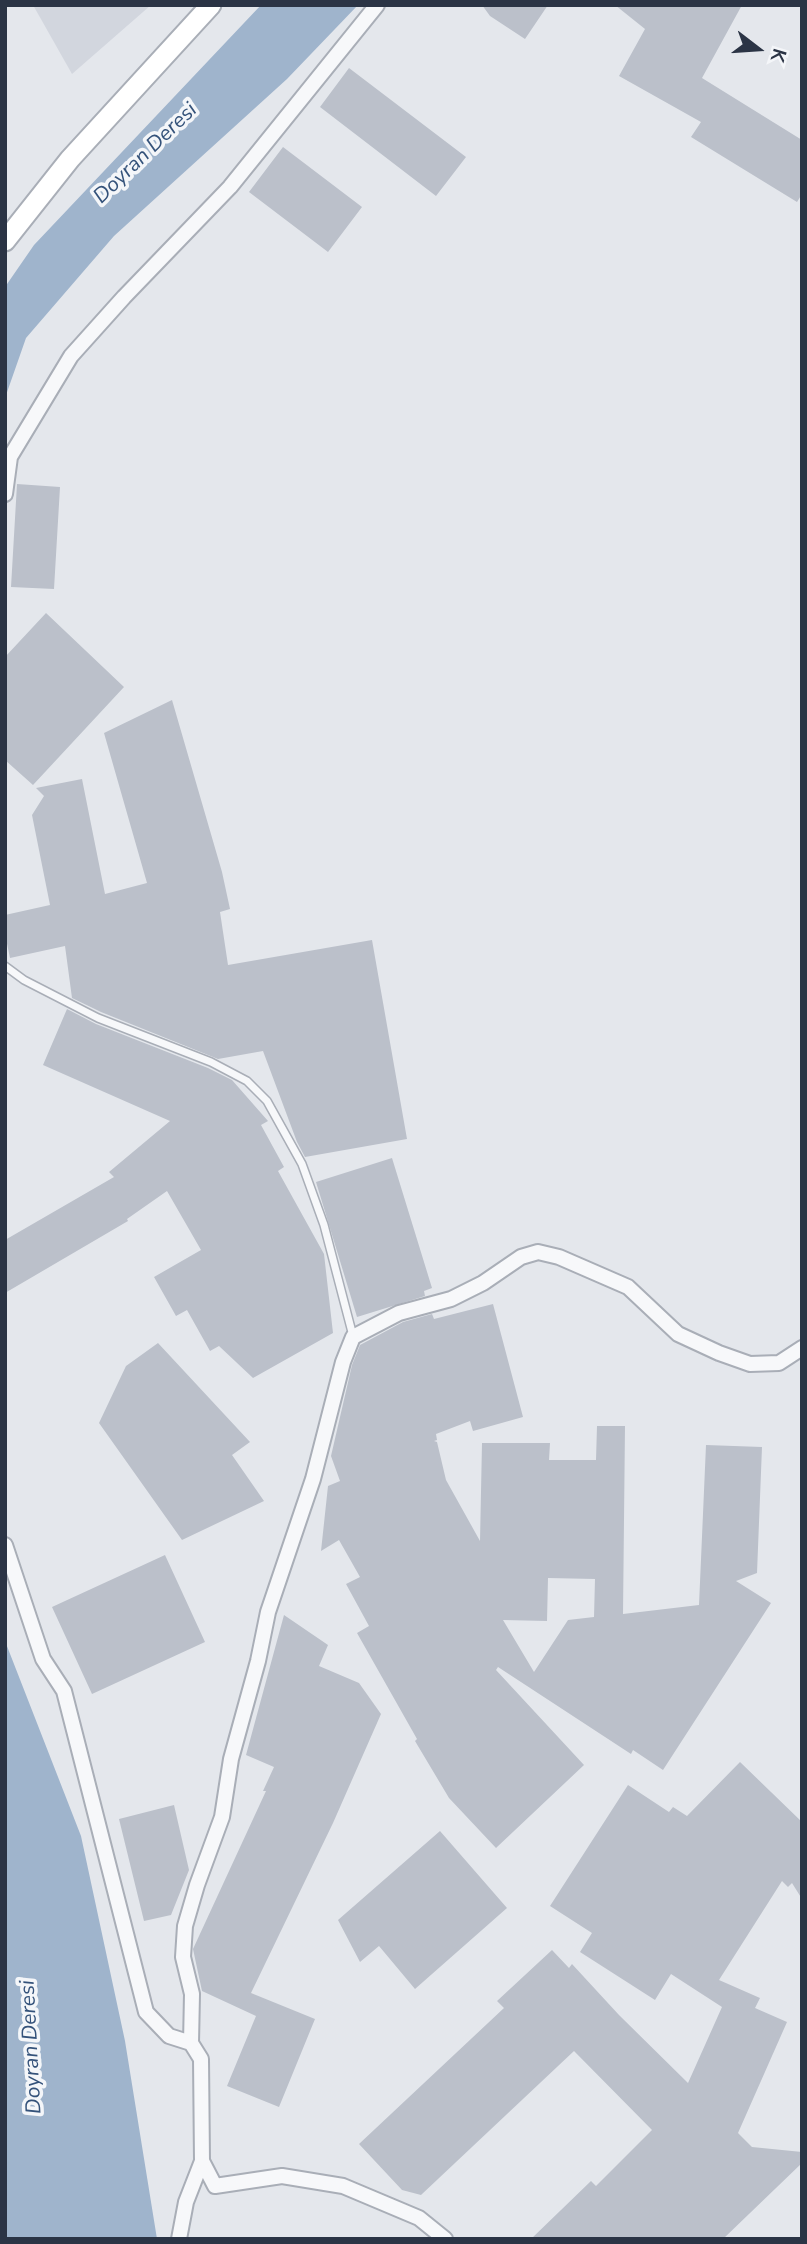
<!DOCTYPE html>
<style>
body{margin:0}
#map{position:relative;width:807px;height:2244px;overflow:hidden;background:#e4e7ec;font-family:"Nunito Sans",sans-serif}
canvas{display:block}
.frame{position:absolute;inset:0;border:7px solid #2b3445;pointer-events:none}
.north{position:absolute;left:723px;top:14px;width:70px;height:70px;-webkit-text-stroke:5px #f4f6f9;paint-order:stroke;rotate:107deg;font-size:19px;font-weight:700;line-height:28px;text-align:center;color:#2b3445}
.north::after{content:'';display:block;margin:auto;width:24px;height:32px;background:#2b3445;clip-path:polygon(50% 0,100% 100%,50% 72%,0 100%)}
</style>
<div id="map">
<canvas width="807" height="2244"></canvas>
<div class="frame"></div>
<div class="north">K</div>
</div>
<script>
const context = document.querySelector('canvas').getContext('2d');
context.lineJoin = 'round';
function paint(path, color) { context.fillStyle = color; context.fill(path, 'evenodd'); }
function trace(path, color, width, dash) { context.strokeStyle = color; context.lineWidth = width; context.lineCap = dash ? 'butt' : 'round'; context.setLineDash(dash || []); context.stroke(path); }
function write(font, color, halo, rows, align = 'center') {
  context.font = font + ' "Nunito Sans",sans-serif'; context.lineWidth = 7; context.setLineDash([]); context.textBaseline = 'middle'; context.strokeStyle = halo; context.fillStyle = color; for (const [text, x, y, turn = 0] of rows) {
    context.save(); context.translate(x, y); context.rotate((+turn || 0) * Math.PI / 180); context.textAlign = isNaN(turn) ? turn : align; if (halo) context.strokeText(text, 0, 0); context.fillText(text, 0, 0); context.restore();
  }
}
paint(new Path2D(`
 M33 5H151L72 74Z`), '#d2d6de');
paint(new Path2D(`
 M261 5H358L287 79 114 236 26 338 5 398V287L34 245Z
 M5 1641 81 1836 125 2041 157 2239H5Z`), '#9fb4cc');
paint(new Path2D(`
 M482 5H548L525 39 490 16Z
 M615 5H742L702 78 802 140V194L797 202 691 137 701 122 619 76 645 29Z
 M349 68 466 157 436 196 320 107Z
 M283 147 362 207 328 252 249 192Z
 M17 484 60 487 54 589 11 587Z
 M46 613 124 687 33 785 5 760V657Z
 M172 700 222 872 230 909 220 912 228 965 372 940 407 1139 305 1157 297 1142 263 1051 218 1059 101 1012 72 998 65 946 10 958 5 934V915L50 905 32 815 44 796 36 788 82 779 105 894 147 883 104 733Z
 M67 1009 96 1024 208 1068 232 1080 268 1121 261 1125 284 1167 278 1171 324 1254 333 1333 253 1378 219 1346 210 1351 187 1310 176 1316 154 1277 201 1250 167 1191 127 1219 128 1221 5 1293V1240L114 1177 109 1172 170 1121 43 1065Z
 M392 1158 432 1288 424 1291 425 1296 357 1317 316 1182Z
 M493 1304 523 1417 473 1431 470 1421 436 1434 437 1440 434 1441 437 1442 446 1480 480 1541 482 1443H550L549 1460H596L597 1426H625L623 1614 699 1605 706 1445 762 1447 757 1573 736 1581 771 1603 663 1770 633 1750 631 1754 498 1667 496 1670 584 1765 496 1848 449 1798 415 1741 417 1739 357 1633 369 1626 346 1584 360 1577 339 1540 321 1551 328 1486 340 1481 331 1456 352 1365 360 1345 403 1322 432 1314 434 1319ZM548 1578 595 1579 594 1617 568 1620 534 1672 503 1620 547 1621Z
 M158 1343 250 1442 232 1455 264 1501 182 1540 99 1423 126 1366Z
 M165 1555 205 1642 92 1694 52 1607Z
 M284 1615 328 1645 319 1666 359 1683 381 1714 333 1823 251 1993 315 2019 279 2107 227 2086 256 2016 202 1991 193 1949 266 1791H263L274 1767 246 1755Z
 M740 1762 802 1822V1899L792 1883 788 1887 782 1881 719 1980 760 1998 755 2008 787 2022 738 2133 752 2147 802 2152V2163L723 2239H531L591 2181 596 2186 652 2130 574 2051 421 2195 402 2190 359 2144 504 2008 497 2001 552 1950 569 1968 572 1964 619 2015 688 2083 722 2007 671 1974 655 2000 580 1952 592 1933 550 1906 628 1785 669 1812 673 1807 687 1816Z
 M174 1805 189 1870 171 1915 144 1921 119 1819Z
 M440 1831 507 1908 415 1989 379 1946 360 1962 338 1920Z`), '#bbc0ca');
const lane = new Path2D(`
 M5 966 24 980 98 1018 211 1062 247 1081 267 1101 302 1164 324 1225 353 1336`);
const street = new Path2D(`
 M5 494 10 457 71 356 124 297 230 187 377 5
 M5 1545 43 1659 64 1691 146 2012 169 2036 191 2043 201 2059 202 2161 215 2186 282 2176 343 2186 419 2218 445 2239
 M191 2043 192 1994 183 1957 185 1926 197 1885 222 1817 231 1759 258 1661 268 1612 313 1479 343 1362 353 1337 399 1313 451 1299 483 1283 521 1257 538 1252 559 1257 628 1287 678 1334 719 1353 750 1364 779 1363 802 1348
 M179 2239 186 2202 202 2161`);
const secondary = new Path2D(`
 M5 241 70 159 211 5`);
trace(lane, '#a9aeb7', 10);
trace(street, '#a9aeb7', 18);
trace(secondary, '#a9aeb7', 23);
trace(lane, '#f7f8fa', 7);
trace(street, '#f7f8fa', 14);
trace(secondary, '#fff', 19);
write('italic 21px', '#34527a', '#f4f6f9', [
 ["Doyran Deresi",146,154,-44],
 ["Doyran Deresi",32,2047,-93]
]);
</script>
